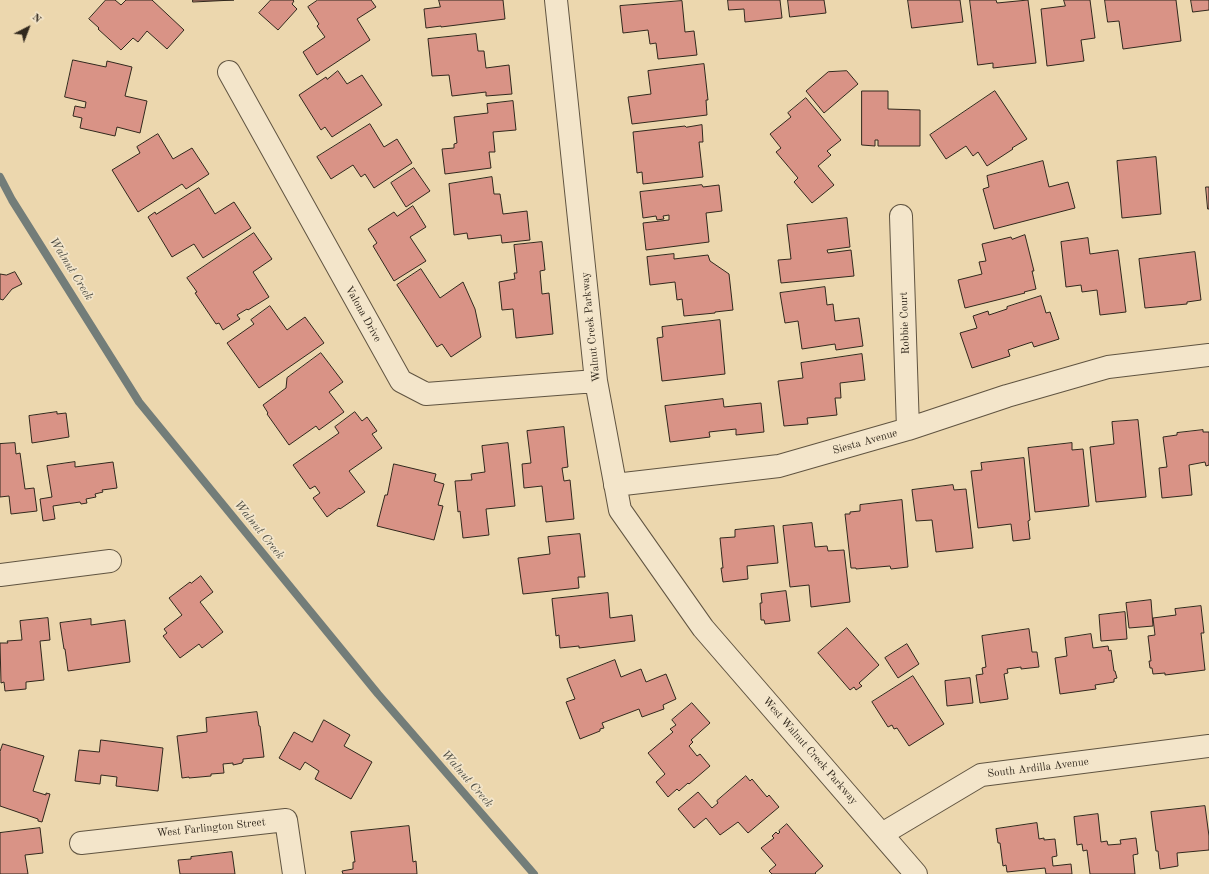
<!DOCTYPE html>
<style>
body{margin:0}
#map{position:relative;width:1209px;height:874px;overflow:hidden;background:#ecd7ae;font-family:"Old Standard TT",serif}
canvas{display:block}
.north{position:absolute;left:8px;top:8px;width:40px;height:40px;-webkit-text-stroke:3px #f3e5ca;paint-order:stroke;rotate:42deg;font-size:11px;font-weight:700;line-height:16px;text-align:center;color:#31281d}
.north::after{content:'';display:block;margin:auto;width:14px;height:18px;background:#31281d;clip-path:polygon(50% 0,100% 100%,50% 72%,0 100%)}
</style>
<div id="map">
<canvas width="1209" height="874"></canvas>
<div class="north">N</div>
</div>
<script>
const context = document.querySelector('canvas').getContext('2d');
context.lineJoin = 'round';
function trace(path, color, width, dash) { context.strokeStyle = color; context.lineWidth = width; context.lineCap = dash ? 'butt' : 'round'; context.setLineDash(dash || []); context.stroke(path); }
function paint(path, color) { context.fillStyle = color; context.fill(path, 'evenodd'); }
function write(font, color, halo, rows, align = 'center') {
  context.font = font + ' "Old Standard TT",serif'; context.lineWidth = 3.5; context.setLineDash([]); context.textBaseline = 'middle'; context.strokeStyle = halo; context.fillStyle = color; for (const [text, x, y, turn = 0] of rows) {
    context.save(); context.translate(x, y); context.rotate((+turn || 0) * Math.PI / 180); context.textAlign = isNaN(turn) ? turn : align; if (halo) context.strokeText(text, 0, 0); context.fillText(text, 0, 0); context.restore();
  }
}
trace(new Path2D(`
 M0 177 12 200 139 402 378 694 534 874`), '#737d79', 8);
const building = new Path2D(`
 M106 0H115L121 5 126 0H152L184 30 167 49 147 31 138 42 133 38 121 50 98 29 99 28 89 19Z
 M193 0H234L193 2Z
 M271 0H293L294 1 292 4 297 9 278 30 259 13Z
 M318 0H371L376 7 357 19 370 40 317 75 303 52 325 37 317 26 319 24 308 7Z
 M439 0H503L505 19 441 27V26L426 28 424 9 440 7Z
 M728 0H780L782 18 745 22 744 9 729 10Z
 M788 0H824L826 13 790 17Z
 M908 0H960L963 22 912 28Z
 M970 0H996L997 3 1028 0 1036 63 993 68V63L978 65Z
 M1064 0H1090L1095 38 1081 40 1084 61 1047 66 1041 9 1065 6Z
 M1105 0H1176L1181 41 1123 49 1119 21 1108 22Z
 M1191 0H1209V10L1193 12Z
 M682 1 685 32 694 31 697 55 658 59 656 43 650 44 648 30 623 33 620 6Z
 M476 34 478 51H484L486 68 509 65 512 94 486 96V92L452 96 449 75 432 76 428 39Z
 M73 60 106 67 107 61 132 67 125 96 147 101 140 133 117 127 115 136 80 128 82 118 73 116 75 106 85 108 86 102 65 97Z
 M704 64 708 100H706L707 115 632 124 628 97 651 94 648 71Z
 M338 71 347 84 362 75 382 105 332 137 325 127 321 130 299 95 326 77 327 79Z
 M847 71 858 84 824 113 806 91 828 72Z
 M862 91H888V109L920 110V146H878V140H875V146L862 145Z
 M995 91 1027 139 1012 148 1013 149 987 166 978 152 973 156 966 146 946 159 930 135Z
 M806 98 841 140 827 151 831 155 818 166 834 185 812 203 794 182 798 178 776 152 781 148 770 134 791 117 788 113Z
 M513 101 516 130 493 132 495 152H489L491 168 445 174 442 149 454 148V144L457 143 454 117 488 113 487 104Z
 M370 124 384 147 397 139 412 163 374 188 365 174 361 177 353 165 331 179 317 157Z
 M702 125 703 142H699L703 177 643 184 642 172 637 173 633 132 685 126 686 127Z
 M158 134 173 159 192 148 209 174 186 189 182 184 138 212 112 170 140 153 137 147Z
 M1156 157 1161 214 1122 218 1117 161Z
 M1043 161 1049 187 1068 182 1075 208 994 229 983 189 989 187 987 176Z
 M414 168 430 191 406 207 391 183Z
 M492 177 494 194H500L503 214 527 211 530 240 502 243 501 235 468 239 467 233 454 235 449 184Z
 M702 185 703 187 719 185 722 211 706 213 709 242 646 250 643 223 669 220V215L663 216 664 219 657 220 656 216 643 218 640 192Z
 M1206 187H1209V209H1208Z
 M199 188 215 214 234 202 251 228 203 258 194 244 172 257 148 217 155 212 156 214Z
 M413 206 426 227 410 237 426 261 394 281 373 246 377 243 368 229 394 212 397 216Z
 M847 218 850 247 827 250 828 253 851 250 854 276 781 283 778 260 791 259 787 225Z
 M254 233 272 259 253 272 269 297 248 310 247 309 237 315 240 319 223 330 219 323 216 324 195 293 197 292 187 278Z
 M1025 235 1034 271H1032L1036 289 1024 292 1025 293 965 308 958 280 982 274 979 262 986 261 982 244 1011 237 1012 239Z
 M1088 238 1090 254 1118 250 1126 312 1100 315 1097 290 1082 292 1081 285 1066 287 1061 242Z
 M542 242 545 270 540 271 542 294 549 293 553 334 516 338 513 309 502 310 499 282 515 279 514 273H517L514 245Z
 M1195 252 1201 300 1187 302V304L1145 308 1139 259Z
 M674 254V259L708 255 710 261 729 274 733 310 715 312V313L684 316 682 299 677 300 675 282 650 285 647 257Z
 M421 269 440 298 463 282 475 309 481 337 451 357 442 344 437 347 397 285Z
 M15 272 22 284 12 289 3 300 0 299V274L6 275Z
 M825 287 827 305 833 304 835 321 859 318 863 346 836 350 835 344 802 349 798 321 785 323 780 293Z
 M1041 296 1046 313 1050 312 1059 339 1034 347 1032 342 1008 350 1010 356 972 368 960 333 977 328 973 316 988 311 989 315 1007 309V307Z
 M270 306 287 330 305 317 324 343 259 388 227 343 254 324 251 320Z
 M720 320 725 374 662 381 657 338 663 337 662 327Z
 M321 353 343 382 329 392 344 412 319 430 316 426 289 445 267 414 268 413 263 405 286 388 287 378Z
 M862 354 865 380 840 383 841 398H835L837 415 807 418 808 424 784 426 778 381 803 378 801 363Z
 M723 399 724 407 761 403 764 432 736 435V429L709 432 710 437 670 442 665 406Z
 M57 412V414L66 413 69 437 32 443 29 416Z
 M355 412 362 421 367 417 377 431 372 434 382 448 349 471 365 492 340 509 339 508 327 517 313 498 320 493 315 486 310 489 293 465 339 433 335 427Z
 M1138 420 1146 497 1096 502 1090 447 1114 444 1112 422Z
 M564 427 568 467 562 468 564 481 570 480 574 519 546 522 542 486 524 488 522 464 531 463 527 431Z
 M1203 430V432H1209V465L1206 466 1205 462 1189 465 1192 495 1162 498 1159 468 1167 467 1163 437 1177 435V433Z
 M15 443 16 454 20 453 25 489 34 488 37 511 11 514 9 496 0 497V444Z
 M508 443 515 506 486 509 489 535 463 538 460 511 458 512 455 481 472 480 471 474 485 472 482 446Z
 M1072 443V450L1083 449 1089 506 1035 512 1028 448Z
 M1024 458 1030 520 1028 521 1030 539 1013 541 1011 524 978 528 971 471 982 470 981 463Z
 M75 462V467L113 462 117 488 102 490 103 492 95 494 96 497 86 499 87 503 81 504 80 502 53 506 55 519 43 521 40 499 52 497 47 466Z
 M394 464 436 474 434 481 444 484 438 505 443 506 434 540 377 526 385 495H387Z
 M953 485 954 490 966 489 973 548 936 552 932 520 916 521 912 490Z
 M902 500 908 567 891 569 890 566 856 569V568H851L845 514H850V512L860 511V505Z
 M812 523 815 547 827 546 828 551 844 550 850 602 811 607 809 585 790 587 783 526Z
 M774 526 778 563 747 566 748 579 723 582 721 568H723L720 538 735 537V530Z
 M580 534 585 577H578L579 588 523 594 518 558 550 554 548 537Z
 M201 576 213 592 200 602 223 632 202 648 199 644 180 658 163 636 167 633 164 629 182 615 169 598 190 582 191 583Z
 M786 591 790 621 765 624 764 620H761L760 603H762L761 594Z
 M608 593 610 618 632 615 635 641 579 648V646L560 648 559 635 556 636 552 599Z
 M1151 600 1153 626 1129 628 1126 603Z
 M1201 606 1204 633H1201L1205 670 1165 675V673L1153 674 1152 668H1150L1149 661H1151L1148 636 1155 635 1153 618 1176 615 1175 609Z
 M1125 612 1127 639 1101 641 1099 615Z
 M48 618 50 640 40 641 44 680 26 682V689L5 691 4 682 1 683 0 643H8L7 641 22 640 20 621Z
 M91 619V625L125 620 130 662 68 671 65 649H64L60 623Z
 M847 628 879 665 859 683 862 686 856 690 854 687 850 690 818 653Z
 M1029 629 1032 652H1037L1039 667 1021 669V667L1007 669 1008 673 1004 674 1008 699 980 703 976 675 983 674 982 668 986 667 982 636Z
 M1091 634 1093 648 1108 646 1109 651 1111 650 1114 671H1115L1117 678 1114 679V682L1095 685 1096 689 1060 694 1055 658 1067 656 1065 638Z
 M907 644 919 664 898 678 885 658Z
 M615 660 621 677 641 669 646 682 666 674 676 699 663 705 664 709 642 717 639 709 602 723 604 728 600 729V731L580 739 566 702 575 699 567 679Z
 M913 676 944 724 909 746 897 728 894 729 892 725 888 727 872 702Z
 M970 678 973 703 947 706 945 681Z
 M692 703 710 723 691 740 693 742 689 746 697 756 700 754 710 766 689 784 688 783 679 791 677 789 668 797 656 782 665 774 648 753 673 732 670 729 676 725 672 720Z
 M257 712 259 726H260L264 757 243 759V762H242V763L233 765V763L223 764 224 773 211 774V776L189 778V777L182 778 177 736 207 732 206 718Z
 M324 720 350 735 344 746 372 762 351 799 315 779 319 771 305 762 300 770 279 758 294 732 312 742Z
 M101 740 163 748 158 791 116 786 117 777 101 775 100 784 75 781 79 750 99 752Z
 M3 744 44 756 33 791 46 795V793L50 794 42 822 38 821V819L0 806V752Z
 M746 776 750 781 752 779 767 797 769 795 779 807 748 833 738 822 720 835 706 818 694 828 678 809 698 792 712 808 718 803 717 801Z
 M1205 806 1209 836V850L1177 853 1178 866 1160 869 1158 851H1156L1151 812Z
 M1098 814 1101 842 1107 841 1108 845 1121 844 1120 840 1136 838 1138 854 1133 855 1135 874H1090L1087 850 1083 851 1082 844 1077 845 1074 817Z
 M1037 823 1039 839 1044 838V840L1055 839 1057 856 1052 857 1053 866 1071 864 1072 874H1046L1045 868 1007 872 1006 865 1003 866 1000 843H998L996 829Z
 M787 824 823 866 815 873 816 874H772L769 871 776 865 761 848 774 838 772 836 776 832 778 834 780 832 779 831Z
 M409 826 413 862 416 861 417 874H343L342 871 353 869V862H355L351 832Z
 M40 828 43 853 25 855 28 874H0V833Z
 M232 852 235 874H180L178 860 191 859V857Z`);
paint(building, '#d99386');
trace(building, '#31281d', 1);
const minor = new Path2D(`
 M556 0 596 381 620 510 703 628 916 874
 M229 72 401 381 426 394 596 381
 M901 216 908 429
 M615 485 779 466 908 429 1007 396 1108 367 1209 355
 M0 575 110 561
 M882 834 981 775 1209 746
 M81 843 286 820 294 874`);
trace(minor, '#605441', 24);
trace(minor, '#f3e5ca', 22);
write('11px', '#31281d', '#f3e5ca', [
 ["Valona Drive",363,314,61],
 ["Robbie Court",905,323,-92],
 ["Walnut Creek Parkway",591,327,-96],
 ["Siesta Avenue",865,442,-16],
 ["West Walnut Creek Parkway",810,751,49],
 ["South Ardilla Avenue",1038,768,-7],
 ["West Farlington Street",211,828,-6]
]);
write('italic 12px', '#4c4c43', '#f3e5ca', [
 ["Walnut Creek",71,269,58],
 ["Walnut Creek",259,530,51],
 ["Walnut Creek",467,779,49]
]);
</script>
